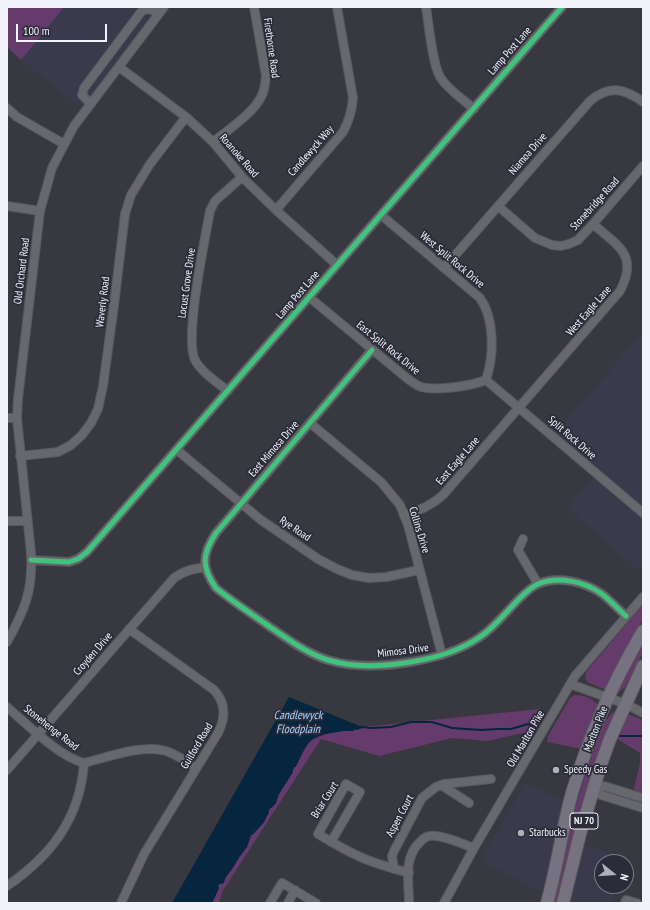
<!DOCTYPE html>
<style>
body{margin:0}
#map{position:relative;width:650px;height:910px;overflow:hidden;background:#383840;font-family:"PT Sans Narrow",sans-serif}
canvas{display:block}
.frame{position:absolute;inset:0;border:8px solid #f2f2fb;pointer-events:none}
.north{position:absolute;left:594px;top:854px;width:40px;height:40px;box-sizing:border-box;background:#2b2b39;border:1px solid #7b7b87;border-radius:50%;rotate:107deg;font-size:11px;font-weight:700;line-height:16px;text-align:center;color:#f2f2fb}
.north::after{content:'';display:block;margin:auto;width:14px;height:18px;background:#b1b1ba;clip-path:polygon(50% 0,100% 100%,50% 72%,0 100%)}
.scale{position:absolute;left:16px;top:24px;width:91px;height:18px;box-sizing:border-box;border:2px solid #f2f2fb;border-top:0;padding-left:5px;font-size:12px;line-height:14px;white-space:nowrap;color:#f2f2fb;-webkit-text-stroke:3px #2b2b39;paint-order:stroke}
</style>
<div id="map">
<canvas width="650" height="910"></canvas>
<div class="frame"></div>
<div class="north">N</div>
<div class="scale">100 m</div>
</div>
<script>
const context = document.querySelector('canvas').getContext('2d');
context.lineJoin = 'round';
function paint(path, color) { context.fillStyle = color; context.fill(path, 'evenodd'); }
function trace(path, color, width, dash) { context.strokeStyle = color; context.lineWidth = width; context.lineCap = dash ? 'butt' : 'round'; context.setLineDash(dash || []); context.stroke(path); }
function write(font, color, halo, rows, align = 'center') {
  context.font = font + ' "PT Sans Narrow",sans-serif'; context.lineWidth = 3.5; context.setLineDash([]); context.textBaseline = 'middle'; context.strokeStyle = halo; context.fillStyle = color; for (const [text, x, y, turn = 0] of rows) {
    context.save(); context.translate(x, y); context.rotate((+turn || 0) * Math.PI / 180); context.textAlign = isNaN(turn) ? turn : align; if (halo) context.strokeText(text, 0, 0); context.fillText(text, 0, 0); context.restore();
  }
}
paint(new Path2D(`
 M7 7H164L85 111 21 60 7 47Z
 M643 332V574L567 508 597 474 553 436Z
 M525 783 565 801 544 891 531 887 481 860Z
 M578 844 624 856 622 862H602V886H616L612 903H563Z`), '#3a3a4c');
paint(new Path2D(`
 M7 7H64L21 60 7 47Z
 M643 601V619L606 690 589 683 585 679 586 672 631 619 632 614Z
 M643 641V653L625 687 618 693V690Z
 M575 695C584 695 592 698 598 705L597 712 582 749 547 742 548 736 570 698Z
 M540 709 527 732 487 741 452 738 379 756 321 739 222 892 219 903H211L217 892 219 884 223 882 225 875 229 872 235 861 241 855 248 845 252 832 267 815 269 810 275 803 278 794 302 750 311 739 316 735 333 732 354 730 362 727Z
 M613 712 614 714 596 759 578 821 557 903H552C564 853 575 801 593 753 598 738 602 723 613 712Z
 M628 714 643 720V791L639 792 634 789 640 763V753L616 738Z`), '#643b6a');
paint(new Path2D(`
 M289 697 362 727 354 730 349 729 322 734 316 735 311 739 303 750 291 774 278 794 275 803 269 810 263 822 252 832 247 847 241 855 235 861 231 870 224 877 223 882 219 884 217 892 211 903H172Z`), '#06253e');
trace(new Path2D(`
 M357 729 362 727 371 728 391 727 411 722H432L452 728 481 730 497 729H511L528 724 536 726
 M618 736H643
 M295 766C306 745 305 737 331 732 338 731 346 729 353 730
 M271 807 275 803 278 794 292 772
 M252 834 263 822 268 812
 M221 883 223 882C224 876 227 875 230 870 234 866 234 862 238 858
 M211 903 218 888`), '#06253e', 2);
const minor = new Path2D(`
 M426 7C429 25 432 62 440 77 448 90 463 99 474 109
 M119 67 186 117 213 142 242 177 276 210 337 265
 M91 104 82 95 84 88 141 12C147 7 152 10 159 13
 M7 108 17 117 64 144
 M213 142C228 130 255 112 262 95 265 89 265 83 266 76L254 7
 M7 206 40 211
 M498 206 535 238 552 245 561 246 569 244 578 240 593 224 643 166
 M276 210 343 132C349 121 352 111 353 98L337 7
 M381 215 480 298C495 319 494 356 486 380
 M444 268 590 101C609 85 624 88 643 102
 M309 297 403 375C408 379 414 384 421 387 437 391 471 386 486 380
 M372 350 216 533C202 554 201 567 216 588 233 602 252 614 270 627 288 639 306 653 328 660 370 673 444 662 480 637 495 627 506 612 519 599 524 594 531 587 538 584 558 576 584 581 602 594 610 600 618 609 626 616
 M486 380 643 513
 M228 391C217 382 202 373 195 360 184 338 205 239 210 211L215 201 242 177
 M7 418H17
 M310 423 381 482 400 505 408 525 442 655
 M177 450 261 520 318 559 337 569 352 575 369 578 386 577 419 570
 M20 456 58 452 71 445 82 435 91 423 98 409 103 386 114 305 125 214 131 195 150 164 186 117
 M404 516C419 510 431 506 443 495L620 291C639 255 618 246 593 224
 M7 521H27
 M523 539 518 550 538 584
 M31 560 69 562 78 559 87 552 562 7
 M7 642C25 610 33 590 31 553L17 418 18 399 40 211 52 168 74 126 164 7
 M570 684 626 704 643 713
 M7 707C27 724 59 757 84 763 108 757 143 744 166 751 178 755 187 762 196 768
 M7 770 174 578C183 571 193 569 205 567
 M441 785 469 803
 M593 788 596 789 604 786 643 798
 M596 789 601 795 643 808
 M331 842 360 792 346 784 318 834C330 841 343 849 356 855 372 863 391 868 409 873
 M394 869 392 856 394 851 422 798 427 794 436 787 444 784 491 779
 M7 886C52 855 80 818 84 763
 M121 903 144 854 218 733C226 717 226 703 214 690L129 629
 M270 903 282 883 316 903
 M288 903 295 890
 M409 903C409 882 403 858 420 842 424 837 430 835 436 836 449 837 462 844 474 848
 M444 903 474 848 575 676 643 597
 M625 903 626 900 637 903`);
const highway = new Path2D(`
 M547 903C557 867 562 829 572 793 589 736 613 682 643 631
 M563 903 580 834 600 767 610 739 643 666`);
trace(minor, '#57575d', 10);
trace(highway, '#57575d', 14);
trace(minor, '#67686d', 8);
trace(highway, '#76727f', 12);
trace(new Path2D(`
 M372 350 216 533C202 554 201 567 216 588 233 602 252 614 270 627 288 639 306 653 328 660 370 673 444 662 480 637 495 627 506 612 519 599 524 594 531 587 538 584 558 576 584 581 602 594 610 600 618 609 626 616
 M31 560 69 562 78 559 87 552 562 7`), '#40c37c', 5);
for (const [x, y, r, color] of [
 [556,770,4,"#b1b1ba"],
 [521,833,4,"#b1b1ba"]
]) { const dot = new Path2D(); dot.arc(x, y, r, 0, 2 * Math.PI); context.fillStyle = color; context.fill(dot); trace(dot, '#2b2b39', 1.5); }
for (const [x, y, w] of [
 [584,821,28]
]) { const box = new Path2D(); box.roundRect(x - w / 2, y - 8, w, 16, 3); context.fillStyle = '#2b2b39'; context.fill(box); trace(box, '#f2f2fb', 1); }
write('bold 10px', '#f2f2fb', null, [
 ["NJ 70",584,821]
]);
write('11px', '#f2f2fb', '#2b2b39', [
 ["Firethorne Road",271,48,82],
 ["Lamp Post Lane",510,51,-49],
 ["Candlewyck Way",311,151,-49],
 ["Niamoa Drive",528,154,-49],
 ["Roanoke Road",239,156,49],
 ["Stonebridge Road",595,204,-48],
 ["West Split Rock Drive",452,260,40],
 ["Old Orchard Road",22,271,-83],
 ["Locust Grove Drive",187,283,-82],
 ["Lamp Post Lane",298,295,-49],
 ["Waverly Road",103,302,-83],
 ["West Eagle Lane",589,311,-49],
 ["East Split Rock Drive",388,348,39],
 ["Split Rock Drive",572,438,41],
 ["East Mimosa Drive",274,449,-49],
 ["East Eagle Lane",458,461,-49],
 ["Rye Road",295,529,34],
 ["Collins Drive",419,530,73],
 ["Mimosa Drive",403,651,-7],
 ["Croyden Drive",93,654,-49],
 ["Stonehenge Road",51,728,38],
 ["Marlton Pike",596,729,-69],
 ["Old Marlton Pike",526,739,-60],
 ["Guilford Road",197,746,-59],
 ["Briar Court",325,800,-58],
 ["Aspen Court",400,816,-62]
]);
write('11px', '#f2f2fb', '#2b2b39', [
 ["Speedy Gas",564,770],
 ["Starbucks",529,833]
], 'left');
write('italic 12px', '#a0d1fe', '#2b2b39', [
 ["Candlewyck",298,716],
 ["Floodplain",298,730]
]);
</script>
